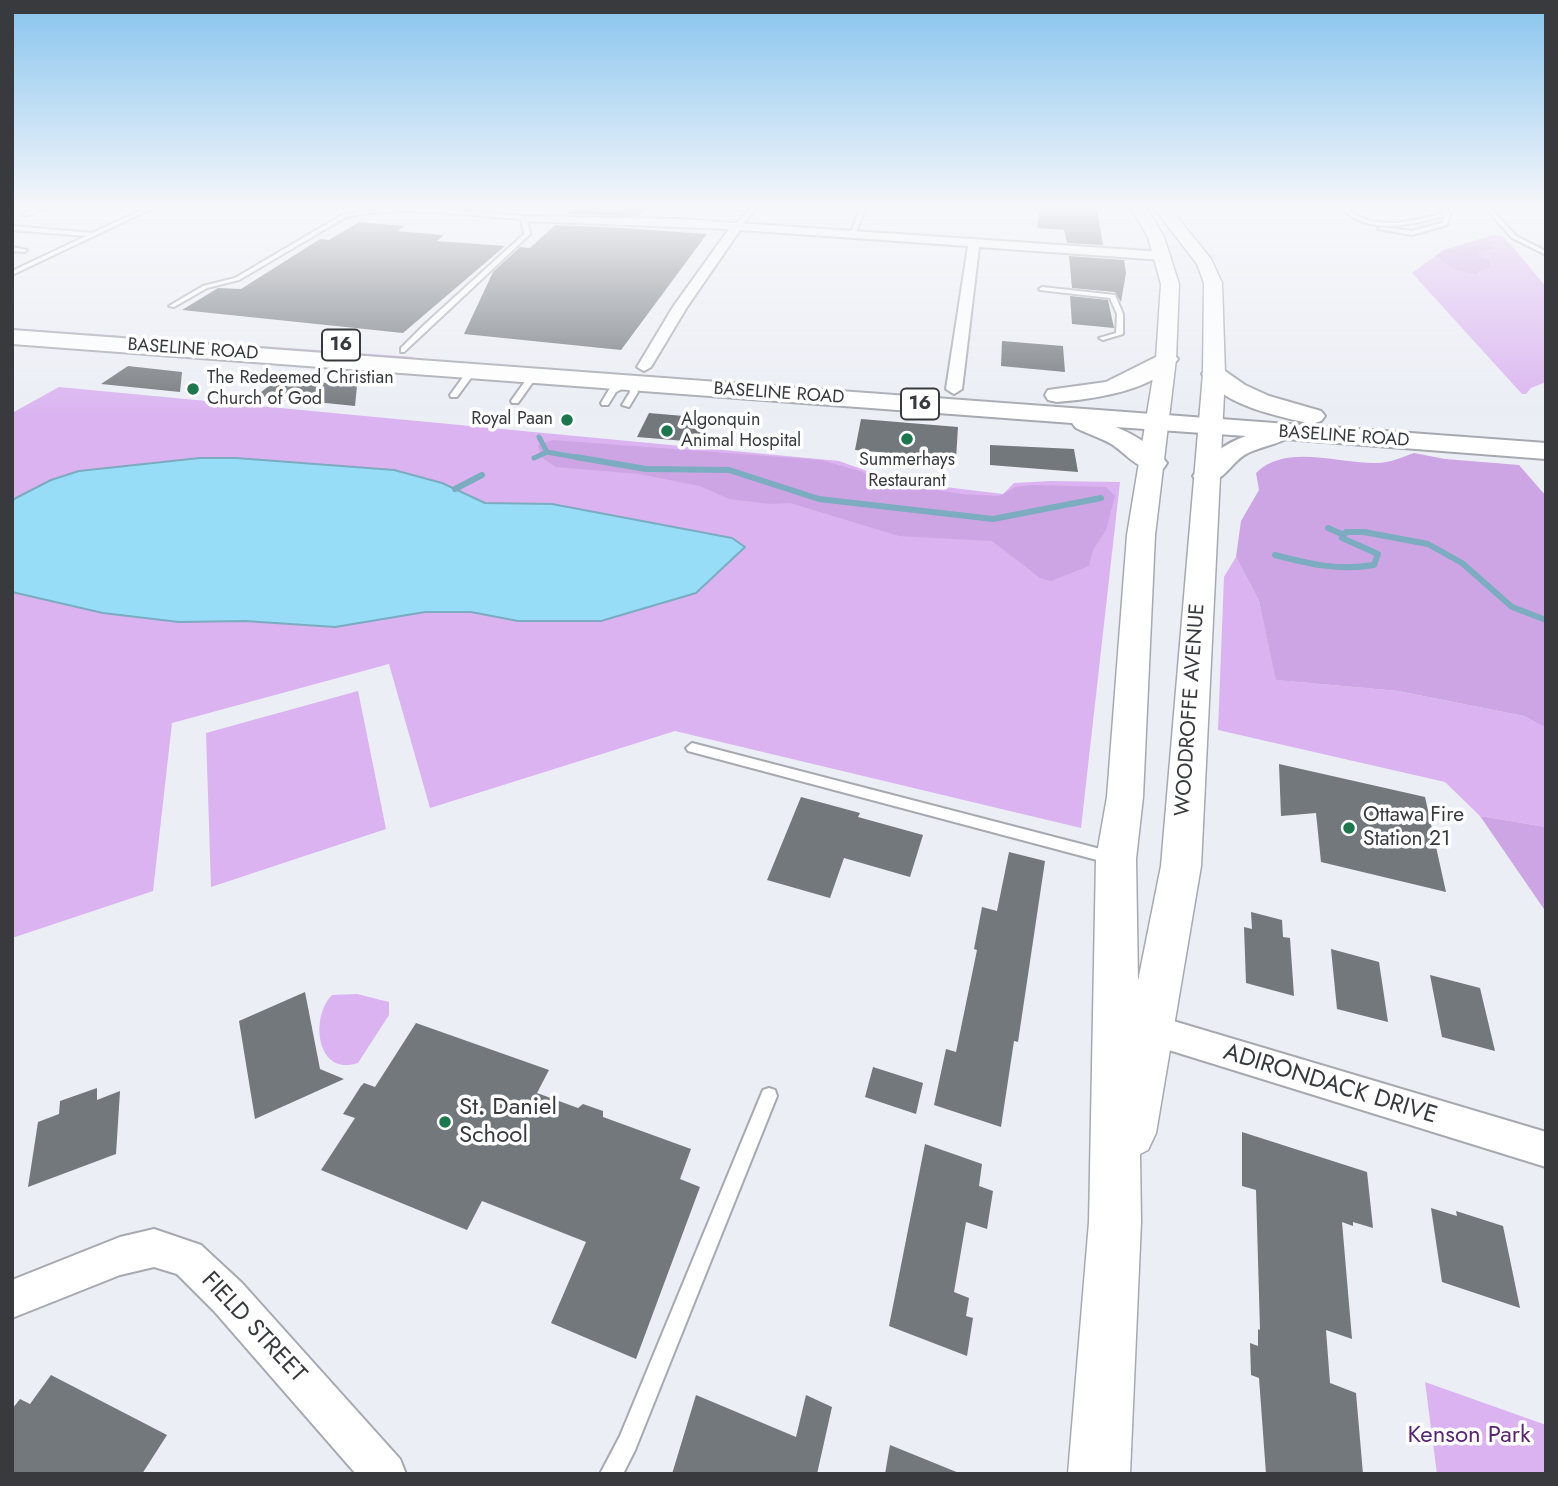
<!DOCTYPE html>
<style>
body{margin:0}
#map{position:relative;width:1558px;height:1486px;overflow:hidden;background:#ebeef5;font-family:Jost,sans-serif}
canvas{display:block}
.frame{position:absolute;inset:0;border:14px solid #393a3d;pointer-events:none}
</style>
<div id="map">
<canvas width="1558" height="1486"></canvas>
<div class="frame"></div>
</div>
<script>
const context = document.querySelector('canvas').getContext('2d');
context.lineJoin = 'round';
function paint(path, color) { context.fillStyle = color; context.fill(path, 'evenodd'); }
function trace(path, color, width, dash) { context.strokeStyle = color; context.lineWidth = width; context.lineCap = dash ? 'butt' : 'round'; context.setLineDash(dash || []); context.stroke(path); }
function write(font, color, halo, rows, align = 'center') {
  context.font = font + ' Jost,sans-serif'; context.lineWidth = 7; context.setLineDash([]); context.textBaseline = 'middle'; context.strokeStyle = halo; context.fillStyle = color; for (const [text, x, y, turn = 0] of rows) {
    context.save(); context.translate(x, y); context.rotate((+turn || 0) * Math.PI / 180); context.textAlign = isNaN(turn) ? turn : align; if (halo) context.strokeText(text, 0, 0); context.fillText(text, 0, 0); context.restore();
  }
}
paint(new Path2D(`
 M1493 235 1502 236 1512 246 1546 287V382L1531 388 1526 394H1522L1412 273 1443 250Z
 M12 328 414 357 411 360 12 332Z
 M59 387 839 461 895 481 1003 494 1014 483 1051 481 1120 482 1081 828 675 731 430 808 389 664 172 723 153 891 12 938V413Z
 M1236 557 1259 601 1277 680 1398 691 1524 716 1546 728V827L1480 816 1445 782 1218 730 1224 577Z
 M358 691 386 829 211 887 206 733Z
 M357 994 389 1002V1015L358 1063C316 1077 310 1017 332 995Z
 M1425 1382 1546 1425V1474H1437Z`), '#dab3f0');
paint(new Path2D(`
 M1486 244 1495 248 1480 252 1478 256 1489 260 1491 268 1478 271 1476 274 1455 270 1436 256 1449 250Z
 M553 440 821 460 860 471 881 481 962 494 1000 496 1015 487 1031 485 1106 487 1115 496 1106 530 1093 550 1089 566 1051 581 1040 578 992 541 899 536 790 503 770 504 729 499 700 486 639 474 556 467 541 457 538 445Z
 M1414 453 1445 459 1519 465 1546 496V728L1524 716 1398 691 1276 680 1259 601 1236 557 1241 521 1259 490 1256 473C1286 443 1339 464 1377 463 1389 463 1403 457 1414 453Z
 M1480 816 1546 827V912Z`), '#cea5e4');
const water = new Path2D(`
 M200 458H236L394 470 442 483 485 503 552 504 732 538 745 547 696 593 601 621H518L471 612H425L335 627 245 621 179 622 103 613 12 592V501L16 498 51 480 79 471Z`);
paint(water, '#97ddf8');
trace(water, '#7bacc0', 2);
trace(new Path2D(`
 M539 437 547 452 586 459
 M534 458 547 452`), '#7bacc0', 5);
trace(new Path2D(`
 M576 457 646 469 729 470 819 499 993 519 1101 498
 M455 489 482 475
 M1328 528 1344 535
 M1275 555C1309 564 1339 571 1374 565L1378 554 1342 538 1346 532H1364L1428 544 1462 563 1512 607 1546 620`), '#7bacc0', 6);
paint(new Path2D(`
 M574 208H646L638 216 567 214Z
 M1040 208H1097L1103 245 1067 243 1064 230 1037 228Z
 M359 222 405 226 397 231 444 235 437 241 505 246 403 333 182 310 218 288 241 289 320 239 329 240Z
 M555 225 624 228 707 234 621 350 464 334 493 272 520 247 530 248Z
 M1069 256 1124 260 1126 273 1121 302 1115 292 1072 288Z
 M1070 296 1108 300 1114 328 1072 324Z
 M1002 341 1063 346 1065 372 1001 366Z
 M128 366 182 372 180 392 101 384Z
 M279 378 357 386 355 406 256 396Z
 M649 413 707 418 697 442 637 437Z
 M861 419 958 427 956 459 855 450Z
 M990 445 1074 449 1078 472 990 465Z
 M1279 764 1425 797 1446 892 1321 862 1316 813 1281 816Z
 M801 797 860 813 858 817 923 835 910 877 844 858 830 898 767 880Z
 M1009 852 1045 861 1018 1042 1014 1041 1001 1127 934 1105 946 1049 956 1052 977 950 974 949 982 907 997 911Z
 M1251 912 1282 920 1283 937 1290 938 1294 996 1246 983 1244 927 1252 929Z
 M1331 949 1379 962 1388 1022 1337 1009Z
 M1430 975 1480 988 1495 1051 1442 1037Z
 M305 992 320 1069 344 1079 255 1119 239 1021Z
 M416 1023 549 1070 537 1093 578 1108 583 1104 603 1111V1117L691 1149 680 1179 700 1187 636 1359 551 1323 586 1242 482 1201 467 1230 321 1170 355 1118 343 1114 361 1086 364 1083 375 1087Z
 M873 1067 923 1083 916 1114 865 1097Z
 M97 1088V1100L120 1091 116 1154 28 1187 38 1122 59 1114 60 1101Z
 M1242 1132 1367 1172 1373 1228 1353 1222V1226L1342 1222 1352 1339 1326 1330 1330 1383 1356 1393 1363 1474H1266L1259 1378 1251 1375 1250 1343 1258 1346V1329L1260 1330 1256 1190 1242 1186Z
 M925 1144 982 1164 979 1186 993 1191 987 1229 966 1222 954 1292 969 1298 966 1316 973 1318 967 1356 889 1326Z
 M1431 1208 1457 1216 1456 1211 1503 1226 1520 1308 1442 1282Z
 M51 1375 167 1435 142 1474H12V1409L20 1399 30 1404Z
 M696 1395 796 1437 806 1395 832 1407 817 1474H672Z
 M890 1445 959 1473V1474H885Z`), '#73787d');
const lane = new Path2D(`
 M36 208H44L27 216 22 215Z
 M146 208H153L12 275V271L86 236 12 230V226L92 233Z
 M386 208 433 209 524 216 527 218 530 234 404 352H401V348L424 325 524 234 521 219C463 215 404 205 346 217L239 280 207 288 174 307 169 306 203 286 235 278 342 215Z
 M751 208H757L739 227H735V225Z
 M860 208H866L855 234 850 235Z
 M1341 208H1347C1374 233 1412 221 1444 213L1440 208H1446L1450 214 1447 225 1412 235 1378 229 1381 227 1412 231 1442 223 1444 216C1410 225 1369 236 1341 208Z
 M1485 208H1491L1516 236 1546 251V255L1512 238Z
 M12 247 27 250 24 252 12 251Z
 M1042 287 1115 295 1123 314V334L1103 340 1099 338 1116 333 1117 314 1110 298 1040 290 1039 289Z
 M469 369 476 371 457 397H451L450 395Z
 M531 373 538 375 518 403H512L511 401Z
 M628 380H634L638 392 629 407 622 405 630 392 628 386 616 392 608 405H602L601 403 610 388Z
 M692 743 1112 852 1117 854 1119 858 1117 862 1112 864 688 751 686 748Z
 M769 1088 775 1090 777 1096 635 1450 623 1474H600L620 1436 763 1090Z`);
const street = new Path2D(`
 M520 216 678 219 1163 252 1169 256 1163 260 979 247 962 389 954 394 946 389 968 246 740 230 687 307 651 367 644 371 637 367 673 307 729 229 524 221 520 220Z
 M1143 1012 1546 1132V1167L1143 1042 1132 1038 1127 1027 1132 1016Z
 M154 1229 201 1245 242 1283 400 1459 406 1474H356L214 1311 177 1274 154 1267 120 1275 12 1318V1280L120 1237Z`);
const secondary = new Path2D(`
 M1131 208H1147L1164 237 1179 284 1176 359 1155 535 1143 797 1136 859 1138 981 1161 866 1203 374 1204 283 1197 264 1154 208H1170L1211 259 1222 283 1225 374 1201 866 1156 1133 1148 1150 1140 1154 1141 1222 1130 1474H1068L1089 1222 1096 859 1107 797 1127 535 1156 359 1161 284 1148 237Z`);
const primary = new Path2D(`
 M12 330 1546 443V459L1286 439C1274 445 1260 447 1248 453 1228 463 1223 488 1197 482L1193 476C1206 458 1225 443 1246 436L1116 427C1133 434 1156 447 1167 463L1163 469C1141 474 1129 456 1113 445 1102 438 1088 434 1076 428L1072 423 12 344Z
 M1166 352 1174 354 1178 359C1155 391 1093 399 1057 402L1048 400 1045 395 1048 390 1106 382Z
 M1214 367 1222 369 1245 385 1269 396 1321 411 1325 416 1321 421 1312 424C1277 416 1224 406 1202 374L1206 369Z`);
trace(lane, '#a7a9b0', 4);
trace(street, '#a7a9b0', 4);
trace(secondary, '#a7a9b0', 3);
trace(primary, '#a7a9b0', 4);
paint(lane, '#fff');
paint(street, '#fff');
paint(secondary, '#fff');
paint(primary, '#fff');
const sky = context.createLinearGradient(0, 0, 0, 416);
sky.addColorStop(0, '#87c4ee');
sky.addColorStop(0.5, '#f6f7fa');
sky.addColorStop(1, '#f6f7fa00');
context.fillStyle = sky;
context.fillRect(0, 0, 1558, 416);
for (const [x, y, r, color] of [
 [193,389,7,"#1d774c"],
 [567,420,7,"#1d774c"],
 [667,431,7,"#1d774c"],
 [907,439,7,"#1d774c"],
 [1349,828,7,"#1d774c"],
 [445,1122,7,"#1d774c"]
]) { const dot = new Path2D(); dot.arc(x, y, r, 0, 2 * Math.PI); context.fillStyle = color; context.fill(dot); trace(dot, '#fff', 2.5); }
write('18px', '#393a3d', '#fff', [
 ["BASELINE ROAD",193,350,4],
 ["BASELINE ROAD",779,394,4],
 ["BASELINE ROAD",1344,437,4]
]);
write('18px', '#393a3d', '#fff', [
 ["The Redeemed Christian",207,379],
 ["Church of God",207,400],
 ["Royal Paan",553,420,"right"],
 ["Algonquin",681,421],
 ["Animal Hospital",681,442],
 ["Summerhays",907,461,"center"],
 ["Restaurant",907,482,"center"]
], 'left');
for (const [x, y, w] of [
 [341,345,38],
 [920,404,38]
]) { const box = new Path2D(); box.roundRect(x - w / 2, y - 15.5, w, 31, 5); context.fillStyle = '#fff'; context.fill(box); trace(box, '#393a3d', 2); }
write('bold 19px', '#393a3d', null, [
 ["16",341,345],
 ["16",920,404]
]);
write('21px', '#393a3d', '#fff', [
 ["WOODROFFE AVENUE",1191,710,-86]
]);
write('21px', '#393a3d', '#fff', [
 ["Ottawa Fire",1363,816],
 ["Station 21",1363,840]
], 'left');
write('24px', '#393a3d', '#fff', [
 ["ADIRONDACK DRIVE",1330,1085,17],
 ["FIELD STREET",253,1328,47]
]);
write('24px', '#393a3d', '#fff', [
 ["St. Daniel",459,1108],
 ["School",459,1136]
], 'left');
write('24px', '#582670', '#fff', [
 ["Kenson Park",1469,1436]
]);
</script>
